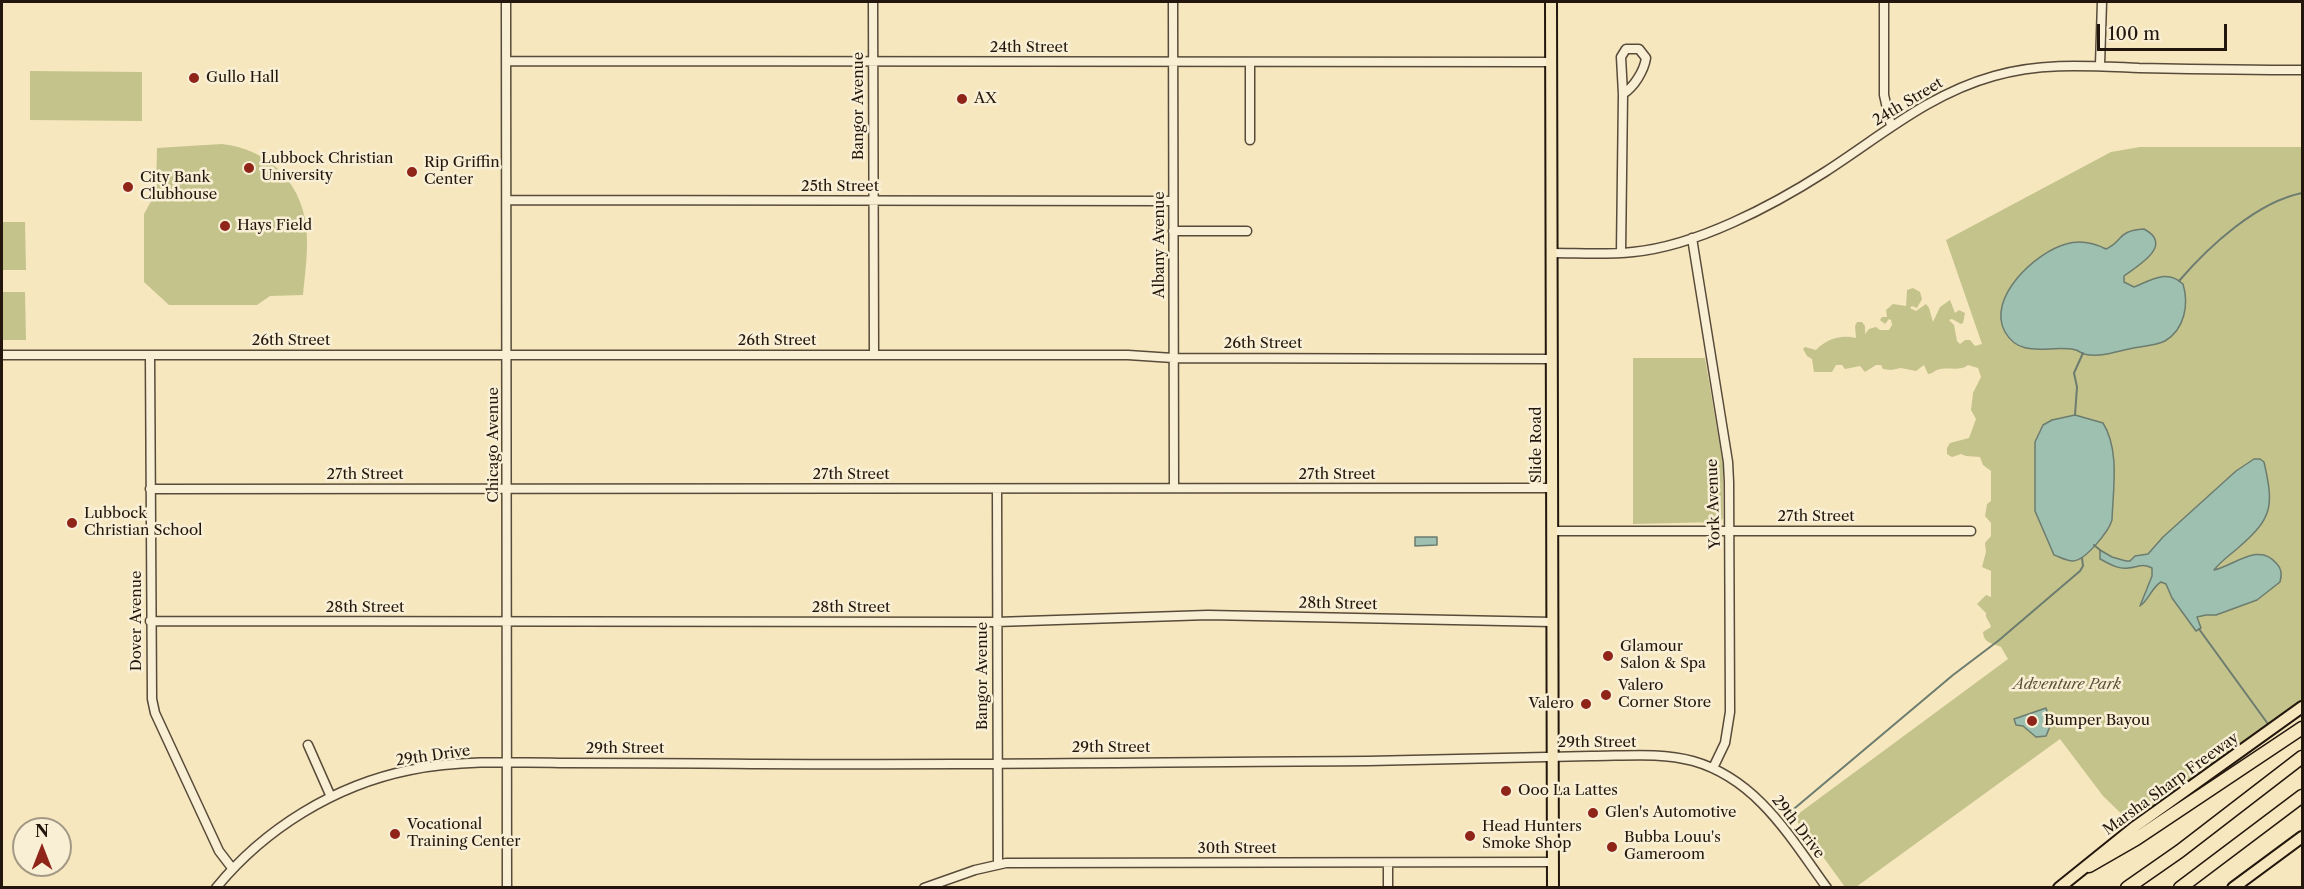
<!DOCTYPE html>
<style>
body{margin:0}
#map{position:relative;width:2304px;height:889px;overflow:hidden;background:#f6e7be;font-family:"Libre Caslon Text",serif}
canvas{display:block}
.frame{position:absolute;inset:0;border:3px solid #23170d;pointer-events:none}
.north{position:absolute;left:12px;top:817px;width:60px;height:60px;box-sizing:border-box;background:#f9efd5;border:2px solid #a39985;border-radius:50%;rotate:0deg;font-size:16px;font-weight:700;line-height:24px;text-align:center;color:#23170d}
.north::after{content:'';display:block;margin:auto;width:21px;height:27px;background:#8f2418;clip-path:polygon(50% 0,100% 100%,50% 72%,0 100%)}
.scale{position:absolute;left:2097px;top:24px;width:130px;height:27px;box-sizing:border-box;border:3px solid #23170d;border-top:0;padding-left:8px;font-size:18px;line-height:21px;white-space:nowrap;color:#23170d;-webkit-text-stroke:4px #f9efd5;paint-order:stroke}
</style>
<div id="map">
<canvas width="2304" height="889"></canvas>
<div class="frame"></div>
<div class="north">N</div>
<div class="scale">100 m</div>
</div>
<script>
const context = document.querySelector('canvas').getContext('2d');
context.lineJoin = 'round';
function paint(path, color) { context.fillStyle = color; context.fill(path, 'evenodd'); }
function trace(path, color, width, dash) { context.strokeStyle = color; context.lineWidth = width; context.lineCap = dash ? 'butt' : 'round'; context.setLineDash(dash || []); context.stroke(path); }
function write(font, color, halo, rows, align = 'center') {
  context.font = font + ' "Libre Caslon Text",serif'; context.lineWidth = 5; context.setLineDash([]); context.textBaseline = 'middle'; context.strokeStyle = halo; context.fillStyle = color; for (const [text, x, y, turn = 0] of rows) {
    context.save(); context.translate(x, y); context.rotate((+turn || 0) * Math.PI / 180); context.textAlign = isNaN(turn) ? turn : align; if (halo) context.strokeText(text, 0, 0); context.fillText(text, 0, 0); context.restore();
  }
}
paint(new Path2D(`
 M30 71 142 72V121L30 120Z
 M222 144C267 149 300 180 306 225 309 248 305 273 303 295L270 296 257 305H169L144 282V214L156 192 157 148Z
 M2140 147H2302V701L2269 726 2267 724 2268 727 2133 825 2103 796 2060 739 1856 887H1845L1794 817 2008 659 2001 647C1993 643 1984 644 1983 632L1991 627C1990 621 1985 619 1986 613L1977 604 1986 595 1991 597V571L1982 567 1986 552 1985 543 1991 536V523L1985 516 1987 504 1991 501V471L1983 465 1980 457 1966 456 1961 454 1952 457 1947 454V448L1950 443 1969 438 1976 419 1971 410 1973 393 1981 377 1978 368 1968 365C1960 372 1947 366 1937 370 1934 371 1932 374 1928 374L1924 365 1916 371 1901 368 1891 370 1883 369 1881 365H1876L1865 372 1860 366 1845 369 1842 365H1836L1832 372H1814L1812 359 1807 356 1803 349 1805 347 1816 350C1826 339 1841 334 1856 338L1855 326 1857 322H1862L1865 326V334L1869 329 1876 327 1880 330H1889L1892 325 1891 320 1889 319 1885 324 1880 320 1882 317H1887L1886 310 1893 304 1906 306 1907 290 1913 288 1920 292 1922 299 1917 308 1912 306 1910 308 1916 311 1926 304 1929 308 1933 322 1940 307 1950 300 1955 313 1959 310 1965 313 1963 323 1961 324 1952 319 1949 320 1954 325 1957 341 1960 344 1965 340H1970L1975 346 1982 344 1946 240 2111 152Z
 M2 222H25L26 270H2Z
 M2 292H25L26 340H2Z
 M1633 358H1705L1723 465V518L1720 522 1633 524Z`), '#c4c38c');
const water = new Path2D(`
 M2144 229C2174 245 2139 265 2124 276V282L2134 287C2152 280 2167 269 2183 284 2189 304 2185 329 2165 341 2155 346 2141 346 2129 349 2115 352 2099 358 2084 354 2081 353 2079 351 2076 350 2051 344 2021 360 2005 332 1986 298 2036 252 2066 244 2079 240 2094 243 2106 249 2124 241 2116 231 2144 229Z
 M2075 415 2103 423C2120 450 2113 490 2112 520 2109 531 2085 561 2073 561 2066 561 2060 557 2054 555L2035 511V442L2043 425 2052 420Z
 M2254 459H2260L2264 462C2274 506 2273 518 2238 548 2230 555 2221 561 2214 570 2234 566 2259 541 2277 564 2282 569 2282 575 2280 582L2257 600 2216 615H2206L2197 617 2201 628 2196 631 2172 598 2166 584 2161 582C2151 588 2150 599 2140 606L2152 576V568C2143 563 2138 567 2128 568 2119 570 2108 563 2100 559V550L2112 557 2126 561H2130L2135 556 2148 554 2163 537 2236 471Z
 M1415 537H1437V545L1415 546Z
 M2046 708 2051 724 2046 736 2036 737 2023 726 2016 725 2014 719Z`);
paint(water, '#9dc0b0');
trace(water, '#6c7c6f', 1.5);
trace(new Path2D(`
 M2179 281C2209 246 2257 202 2302 193
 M2075 415 2077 387 2074 373 2083 353
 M2094 545 2100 550
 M2199 629 2268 724
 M1789 813 1953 675 1998 641 2080 571 2083 566 2082 558`), '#6c7c6f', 2);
const minor = new Path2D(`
 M506 2 507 888
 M873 2 874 355
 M1173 2 1174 488
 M1884 2V95L1891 126
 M507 61 1551 62
 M2100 65 2102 2
 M1250 140V62
 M507 200 1173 201
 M1173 231H1247
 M1692 238 1728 462 1729 482 1730 712 1725 743 1713 768
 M1552 253C1579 253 1606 255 1633 252 1696 246 1772 206 1825 172 1881 136 1929 94 1994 76 2042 62 2090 66 2139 68 2193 69 2248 70 2302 70
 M1621 253 1623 94 1621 57 1626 49H1639L1646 58C1644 71 1634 87 1623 94
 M2 355H1128L1173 358 1552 359
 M150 355 152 699 155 713 219 851 232 868
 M150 489 1552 488
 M997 489 998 864
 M1553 531H1971
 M150 621 996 622 1208 615 1552 622
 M308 745 331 797
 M216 888C264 829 335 785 410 770 460 760 512 762 564 763 629 763 695 763 760 764 963 765 1166 762 1368 761 1443 760 1517 757 1591 756 1624 756 1661 752 1693 761 1757 779 1790 837 1827 888
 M924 888 975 870 1006 863 1553 862
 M1388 888V863`);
const major = new Path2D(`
 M1551 2 1553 888
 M2059 888 2136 826 2302 707
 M2233 888 2302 837`);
const highway = new Path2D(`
 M2089 866 2136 839 2302 728
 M2127 888 2180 851 2302 757
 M2180 888 2302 796`);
trace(minor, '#584b39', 11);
trace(major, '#23170d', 14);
trace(highway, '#23170d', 15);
trace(minor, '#f9efd5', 8);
trace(major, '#f6e7be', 10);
trace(highway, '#f6e7be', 12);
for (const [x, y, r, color] of [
 [194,78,6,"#8f2418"],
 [962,99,6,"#8f2418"],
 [249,168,6,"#8f2418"],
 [412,172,6,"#8f2418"],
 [128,187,6,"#8f2418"],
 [225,226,6,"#8f2418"],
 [72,523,6,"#8f2418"],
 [1608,656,6,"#8f2418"],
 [1606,695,6,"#8f2418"],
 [1586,704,6,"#8f2418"],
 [2032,721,6,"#8f2418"],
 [1506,791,6,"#8f2418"],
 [1593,813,6,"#8f2418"],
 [395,834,6,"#8f2418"],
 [1470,836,6,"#8f2418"],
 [1612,847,6,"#8f2418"]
]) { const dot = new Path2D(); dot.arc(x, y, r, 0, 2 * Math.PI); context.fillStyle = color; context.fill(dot); trace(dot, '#f9efd5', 2); }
write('15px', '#23170d', '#f9efd5', [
 ["24th Street",1029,48],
 ["24th Street",1908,102,-31],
 ["Bangor Avenue",859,106,-90],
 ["25th Street",840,187],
 ["Albany Avenue",1160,245,-90],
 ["26th Street",291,341],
 ["26th Street",777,341],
 ["26th Street",1263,344],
 ["Chicago Avenue",494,445,-90],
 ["Slide Road",1537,445,-90],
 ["27th Street",365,475],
 ["27th Street",851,475],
 ["27th Street",1337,475],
 ["York Avenue",1714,504,-92],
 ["27th Street",1816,517],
 ["28th Street",1338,604,1],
 ["28th Street",365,608],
 ["28th Street",851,608],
 ["Dover Avenue",137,621,-90],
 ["Bangor Avenue",983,676,-90],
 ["29th Street",1597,743],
 ["29th Street",1111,748],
 ["29th Street",625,749],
 ["29th Drive",433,756,-8],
 ["Marsha Sharp Freeway",2171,784,-36],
 ["29th Drive",1798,827,52],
 ["30th Street",1237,849]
]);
write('15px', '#23170d', '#f9efd5', [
 ["Gullo Hall",206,78],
 ["AX",974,99],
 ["Lubbock Christian",261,159],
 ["University",261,176],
 ["Rip Griffin",424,163],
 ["Center",424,180],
 ["City Bank",140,178],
 ["Clubhouse",140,195],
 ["Hays Field",237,226],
 ["Lubbock",84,514],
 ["Christian School",84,531],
 ["Glamour",1620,647],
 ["Salon & Spa",1620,664],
 ["Valero",1618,686],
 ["Corner Store",1618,703],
 ["Valero",1574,704,"right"],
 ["Bumper Bayou",2044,721],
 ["Ooo La Lattes",1518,791],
 ["Glen's Automotive",1605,813],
 ["Vocational",407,825],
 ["Training Center",407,842],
 ["Head Hunters",1482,827],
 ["Smoke Shop",1482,844],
 ["Bubba Louu's",1624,838],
 ["Gameroom",1624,855]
], 'left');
write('italic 15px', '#5b5339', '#f9efd5', [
 ["Adventure Park",2067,685]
]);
</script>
